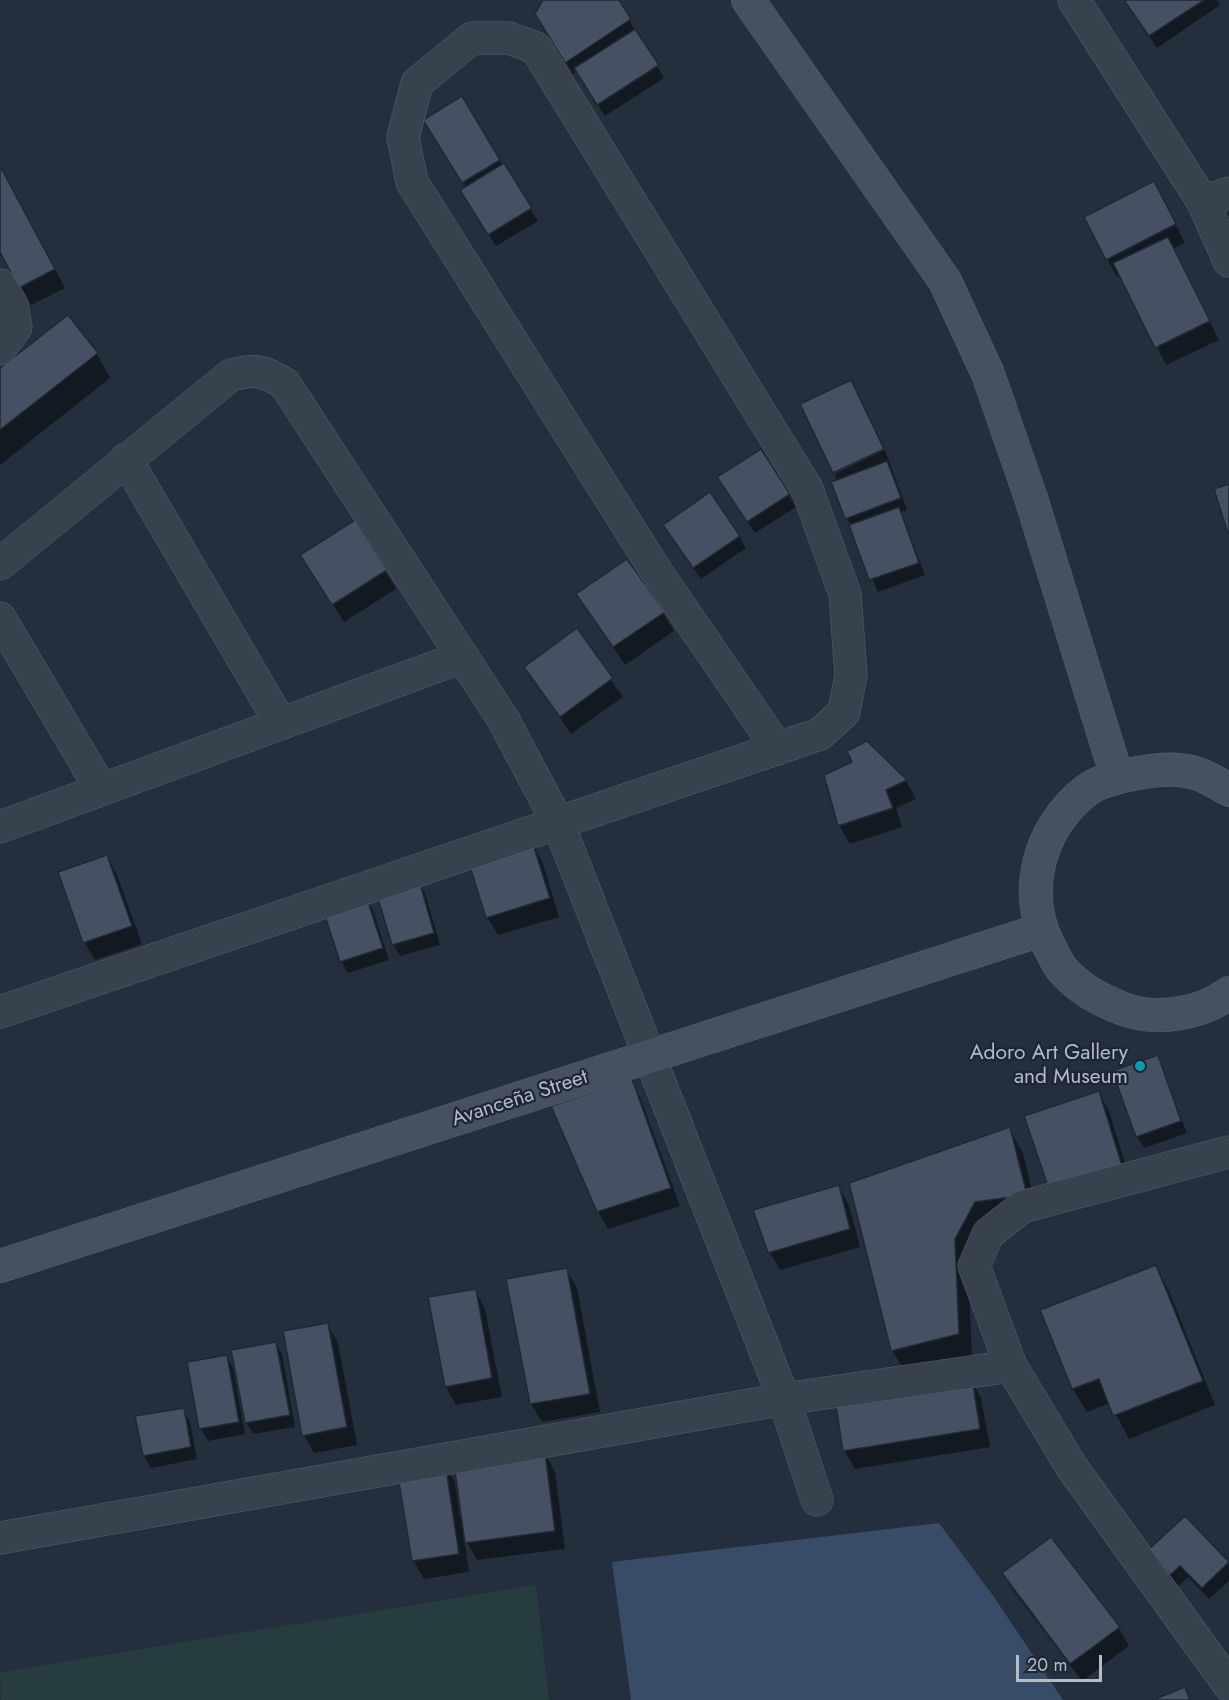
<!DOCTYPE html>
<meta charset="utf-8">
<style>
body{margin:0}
#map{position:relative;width:1229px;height:1700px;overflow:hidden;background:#242f3e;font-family:Jost,sans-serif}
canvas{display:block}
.scale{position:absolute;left:1016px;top:1655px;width:86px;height:27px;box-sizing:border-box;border:3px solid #b4bcc9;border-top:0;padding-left:8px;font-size:18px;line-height:21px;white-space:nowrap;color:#b4bcc9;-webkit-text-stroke:4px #1d2633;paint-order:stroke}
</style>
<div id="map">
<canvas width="1229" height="1700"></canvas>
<div class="scale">20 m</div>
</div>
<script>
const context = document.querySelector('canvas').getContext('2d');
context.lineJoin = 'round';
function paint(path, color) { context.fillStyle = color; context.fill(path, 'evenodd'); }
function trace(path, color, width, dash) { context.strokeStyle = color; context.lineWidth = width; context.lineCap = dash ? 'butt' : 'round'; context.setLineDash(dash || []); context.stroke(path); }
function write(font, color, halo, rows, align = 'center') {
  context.font = font + ' Jost,sans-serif'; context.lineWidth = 4.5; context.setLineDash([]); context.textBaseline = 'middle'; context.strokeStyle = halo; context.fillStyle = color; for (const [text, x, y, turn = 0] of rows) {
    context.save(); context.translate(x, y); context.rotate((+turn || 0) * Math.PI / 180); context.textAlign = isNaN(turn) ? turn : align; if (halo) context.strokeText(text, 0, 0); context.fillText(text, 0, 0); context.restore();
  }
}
paint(new Path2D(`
 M536 1585 549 1700H1L0 1672Z`), '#263c3f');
paint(new Path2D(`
 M939 1523 994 1597 1063 1700H631L612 1562Z`), '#394c67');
paint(new Path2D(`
 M545 0H617L664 78 605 116 577 71 573 74 537 14Z
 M1126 0H1217L1220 5 1157 48Z
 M461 98 538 221 496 246 462 191 467 188 432 132Z
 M0 167 65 288 31 305 0 249Z
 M1164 201 1185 243 1173 249 1219 340 1166 365 1121 275 1117 277 1107 259Z
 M97 354 110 378 0 465V370Z
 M850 381 884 447 834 471Z
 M885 450 907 510 901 512 925 575 878 592 847 518 835 474Z
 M760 451 796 507 755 533 726 489Z
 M739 536 746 548 701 579 671 537Z
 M385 571 396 589 344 622 313 573Z
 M578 595 663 613 674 631 625 665Z
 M576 630 623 697 571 734 526 667Z
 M867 743 906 781 916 799 896 808 902 827 850 844 839 825 854 762Z
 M532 843 542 861 559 917 498 935 487 917Z
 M107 856 117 875 142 944 95 960 84 942Z
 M418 881 425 893 440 945 400 956 393 944Z
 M366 898 373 910 389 960 348 973 341 961Z
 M1157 1057 1187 1133 1144 1148 1137 1136Z
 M631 1081 641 1099 680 1206 608 1229 598 1211Z
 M1099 1093 1109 1111 1132 1187 1026 1117Z
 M1009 1129 1023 1153 1039 1219 988 1226 968 1264 972 1358 906 1374 892 1350Z
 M839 1187 849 1205 860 1247 780 1270 770 1252Z
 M1156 1267 1169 1291 1215 1405 1129 1439 1110 1403 1087 1412 1073 1389Z
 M566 1269 577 1288 600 1412 542 1422 531 1404 508 1280Z
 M475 1290 485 1309 502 1397 456 1405 446 1387Z
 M327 1324 338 1343 357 1445 314 1453 304 1435Z
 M276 1343 282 1355 295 1427 253 1434 246 1422Z
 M226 1356 233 1368 245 1434 208 1441 201 1429Z
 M971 1379 981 1398 990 1447 855 1469 844 1450Z
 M183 1410 190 1422 197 1459 151 1468 144 1456 137 1418Z
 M545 1454 555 1472 565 1549 477 1560 464 1537 469 1572 424 1579 413 1560 444 1464 455 1482 460 1518Z
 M1185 1518 1229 1565V1581L1209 1599 1188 1577 1178 1586 1156 1564Z
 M1051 1539 1119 1628 1129 1646 1082 1681 1014 1592 1004 1574Z`), '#0007');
const building = new Path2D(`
 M543 0H619L631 19 565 63 535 14Z
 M1124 0H1204L1149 36Z
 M635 29 659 65 597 105 574 68Z
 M462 96 500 160 462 183 423 120Z
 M504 163 532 208 488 235 460 190Z
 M0 166 55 269 19 288 0 252Z
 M1154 181 1176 224 1106 260 1084 217Z
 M1168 237 1210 321 1155 348 1113 263Z
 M68 315 98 353 0 430V368Z
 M851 380 884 449 833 473 800 404Z
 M761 449 790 494 747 522 717 477Z
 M887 461 901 498 845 519 831 482Z
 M1229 484V537L1214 489Z
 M710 492 740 536 693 568 663 525Z
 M899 507 919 563 869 580 849 525Z
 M355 520 387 570 332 605 300 555Z
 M627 559 665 612 613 647 576 594Z
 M577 628 613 678 560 717 524 667Z
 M867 741 907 780 886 790 893 808 838 826 824 775 852 762 847 751Z
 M532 841 550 898 486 918 468 860Z
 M107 855 132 926 83 943 58 872Z
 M419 880 434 933 392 945 376 892Z
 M366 896 383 948 340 962 323 910Z
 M1158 1055 1181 1121 1136 1137 1112 1071Z
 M632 1079 671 1188 597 1212 551 1106Z
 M1099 1091 1123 1169 1049 1189 1024 1116Z
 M1010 1127 1027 1195 975 1202 955 1239 959 1334 891 1351 849 1183Z
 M839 1185 850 1229 768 1253 753 1210Z
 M1156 1265 1203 1381 1113 1416 1099 1379 1072 1389 1040 1310Z
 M567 1268 590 1394 530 1404 506 1279Z
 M476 1289 492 1378 445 1387 428 1297Z
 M328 1323 347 1427 302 1436 283 1331Z
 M276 1342 290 1415 245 1423 231 1350Z
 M227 1355 239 1422 199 1429 187 1362Z
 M972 1378 980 1429 843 1451 835 1399Z
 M184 1408 191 1447 143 1456 135 1416Z
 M545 1452 555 1531 465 1543 454 1464Z
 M445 1462 459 1554 412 1561 397 1470Z
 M1185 1516 1229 1562 1202 1588 1180 1566 1170 1575 1147 1551Z
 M1051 1537 1120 1627 1070 1664 1002 1573Z
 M1185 1687 1190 1700H1153Z`);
paint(building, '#455162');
trace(building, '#1f2835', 1.5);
const street = new Path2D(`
 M1074 0 1203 202 1229 261
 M1203 202 1229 193
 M0 285 12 305 16 327 0 349
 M126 459 281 724
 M0 564 231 375C255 369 264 370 285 384L503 719 558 823 784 1399 817 1500
 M0 618 101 789
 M0 827 462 657
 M0 1012 820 734 844 712 851 675 845 594 807 489 536 48 509 38H472L417 83 403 137 412 182 656 571 778 749
 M1229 1152 1022 1207 988 1234 974 1266 1011 1366 1071 1466 1229 1685
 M0 1538 784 1399 1011 1366`);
const secondary = new Path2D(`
 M748 0 945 281 988 374 1031 498 1117 777
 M1229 790C1220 785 1211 779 1201 775 1181 767 1159 769 1138 773 1121 776 1101 780 1087 790 1038 828 1021 894 1050 948 1054 955 1057 963 1061 968 1078 988 1098 999 1121 1008 1155 1022 1201 1014 1229 993
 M0 1266 1041 930`);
trace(street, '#565f6c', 33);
trace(secondary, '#565f6c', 34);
trace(street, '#38414e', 32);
trace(secondary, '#465061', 33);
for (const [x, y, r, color] of [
 [1140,1066,6,"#0f9aa8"]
]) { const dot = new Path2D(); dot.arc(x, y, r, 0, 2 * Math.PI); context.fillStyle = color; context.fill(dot); trace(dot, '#1d2633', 2); }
write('21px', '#b4bcc9', '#1d2633', [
 ["Adoro Art Gallery",1128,1054],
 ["and Museum",1128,1078]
], 'right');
write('21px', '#b4bcc9', '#1d2633', [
 ["Avanceña Street",520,1099,-18]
]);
</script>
